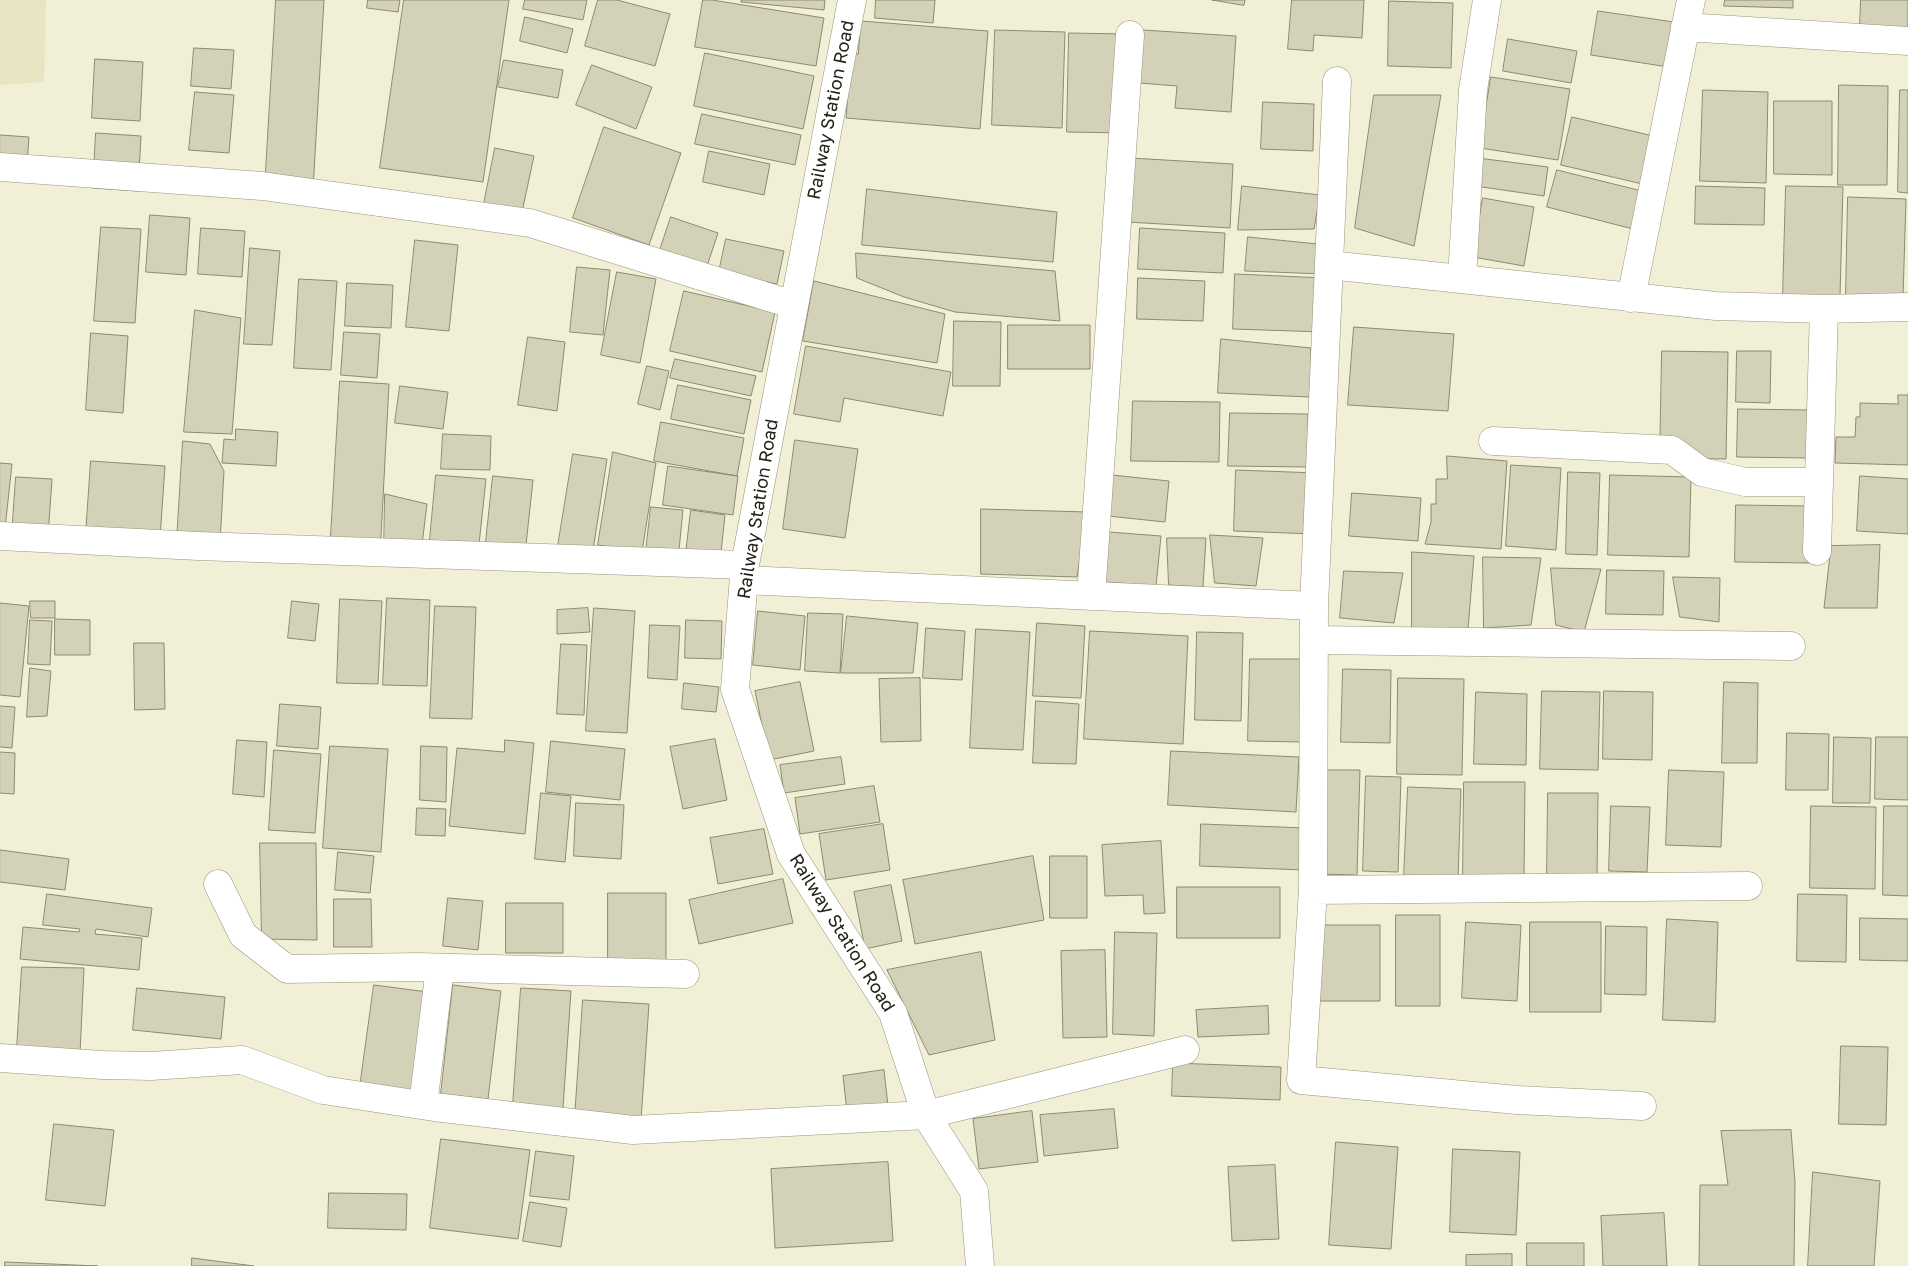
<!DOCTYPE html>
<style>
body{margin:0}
canvas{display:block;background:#f1efd5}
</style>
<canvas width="1908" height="1266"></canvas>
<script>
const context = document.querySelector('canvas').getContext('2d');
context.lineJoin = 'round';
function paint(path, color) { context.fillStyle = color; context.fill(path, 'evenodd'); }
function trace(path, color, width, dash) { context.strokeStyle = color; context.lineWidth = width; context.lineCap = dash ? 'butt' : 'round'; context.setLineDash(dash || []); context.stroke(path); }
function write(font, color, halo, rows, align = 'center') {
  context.font = font + ' "Golos Text",sans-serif'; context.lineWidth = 5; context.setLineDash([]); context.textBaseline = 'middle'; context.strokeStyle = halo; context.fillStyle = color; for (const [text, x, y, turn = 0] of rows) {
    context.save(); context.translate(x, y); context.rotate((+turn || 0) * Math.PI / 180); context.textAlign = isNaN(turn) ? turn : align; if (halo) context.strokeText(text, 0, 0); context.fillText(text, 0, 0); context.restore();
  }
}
paint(new Path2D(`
 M0 0H46L44 82 0 85Z`), '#e8e5c3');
const building = new Path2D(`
 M276 0H324L313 190 265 187Z
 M368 0H400L398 12 367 8Z
 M404 0H509L483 182 380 168Z
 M525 0H587L583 20 523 9Z
 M598 0H617L670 14 655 66 585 46Z
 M703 0H712L824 18 816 66 695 47Z
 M742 0H825L824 10 741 2Z
 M876 0H935L933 23 875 18Z
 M1212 0H1245L1244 5Z
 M1292 0H1364L1362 38 1314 35 1313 51 1288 49Z
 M1725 0H1793V8L1724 6Z
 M1861 0H1908V28L1860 26Z
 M1389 1 1453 3 1451 68 1388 66Z
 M1598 11 1681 23 1675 68 1591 55Z
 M525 17 573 29 567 53 520 41Z
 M861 21 988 31 980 129 846 118 851 53 858 54Z
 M995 30 1065 32 1062 128 992 125Z
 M1143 30 1236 36 1231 112 1175 108 1177 86 1139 83Z
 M1069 33 1124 34 1123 133 1067 132Z
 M1508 39 1577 51 1571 83 1503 71Z
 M194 48 234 50 231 89 191 86Z
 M705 53 814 76 803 129 694 106Z
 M95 59 143 62 140 121 92 118Z
 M504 60 563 70 558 98 498 87Z
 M592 65 652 87 636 129 576 105Z
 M1491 77 1570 89 1558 160 1480 148Z
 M1839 85 1888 86 1887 185H1838Z
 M1703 90 1768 92 1766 183 1700 181Z
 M1900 90H1908V193L1898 192Z
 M195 92 234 95 229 153 189 150Z
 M1374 95H1441L1414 246 1355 228Z
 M1774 101H1832V175L1774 174Z
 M1263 102 1314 104 1313 151 1261 149Z
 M702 114 801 135 795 165 695 144Z
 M1572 117 1662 138 1651 186 1561 165Z
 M604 127 681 153 649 245 573 218Z
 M96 133 141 136 138 191 93 188Z
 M0 135 29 137 26 177 0 175Z
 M495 148 534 156 522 212 484 204Z
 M709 151 770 164 764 195 703 182Z
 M1131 158 1233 164 1230 228 1127 222Z
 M1478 158 1548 167 1544 196 1475 186Z
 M1557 170 1650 193 1641 231 1547 207Z
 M1242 186 1320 195 1314 229 1238 230Z
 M1696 186 1765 188 1764 225 1695 224Z
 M1786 186 1843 187 1840 296 1783 295Z
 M867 189 1057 212 1053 262 862 245Z
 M1848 197 1906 199 1903 297 1846 295Z
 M1483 198 1534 207 1524 266 1473 257Z
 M150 215 190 218 186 275 146 272Z
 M671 217 718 233 707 266 660 250Z
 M101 227 141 229 135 323 94 321Z
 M201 228 245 231 242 277 198 274Z
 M1140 228 1225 233 1223 273 1138 269Z
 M1248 237 1328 245 1324 274 1245 271Z
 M726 239 784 251 777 284 719 272Z
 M415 240 458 245 449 331 406 327Z
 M250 248 280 251 272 345 244 344Z
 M856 253 1055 271 1060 321 955 312 904 297 857 278Z
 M577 267 610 270 603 335 570 332Z
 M617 272 656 279 640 363 601 355Z
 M1235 274 1325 278 1323 332 1233 329Z
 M1138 278 1205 281 1203 321 1137 319Z
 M299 279 337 281 331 370 294 368Z
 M814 281 945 314 937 363 803 341Z
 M347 283 393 285 391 328 345 326Z
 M684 291 775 312 762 372 670 351Z
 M195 310 241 318 232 434 184 432Z
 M954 321 1001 322 1000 386H953Z
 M1008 325H1090V369H1008Z
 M1354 327 1454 334 1448 411 1348 405Z
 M344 332 380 334 377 378 341 375Z
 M91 333 128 336 123 413 86 410Z
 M528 337 565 342 557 411 518 405Z
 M1221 339 1311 348 1310 397 1218 393Z
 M806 346 951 372 943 416 844 398 840 422 794 414Z
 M1662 351 1728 352 1726 459 1660 458Z
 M1737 351H1771L1770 403 1736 402Z
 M675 359 756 376 751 396 670 378Z
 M647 366 669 371 660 410 638 404Z
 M340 381 389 384 380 555 330 552Z
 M678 385 751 400 744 434 671 419Z
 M400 386 448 392 443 429 395 423Z
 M1898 395H1908V465L1835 463 1836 437H1855L1856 417H1860V403L1898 404Z
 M1133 401 1220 402 1219 462 1131 461Z
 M1738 409 1808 410 1807 458 1737 457Z
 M1230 413 1308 414V467L1228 466Z
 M661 422 744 438 737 476 654 461Z
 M236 429 278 432 276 466 222 463 224 439 235 440Z
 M443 434 491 436 490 470 441 469Z
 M795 440 858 449 845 538 783 529Z
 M183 441 210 444 224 471 220 543 177 540Z
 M613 452 656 463 642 552 598 545Z
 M573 454 607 459 592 557 557 552Z
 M1447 456 1507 461 1501 549 1425 544 1431 522V504H1436V479H1447Z
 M91 461 165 466 159 553 85 548Z
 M0 463 12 464 3 547H0Z
 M1511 465 1561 468 1556 550 1506 546Z
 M668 466 738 476 733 515 663 505Z
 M1236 470 1317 473 1315 534 1234 531Z
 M1568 472 1600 473 1597 555 1566 554Z
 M436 475 486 479 478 554 429 550Z
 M1112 475 1169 481 1165 522 1108 516Z
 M1610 475 1691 477 1689 557 1608 555Z
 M493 476 533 480 525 554 485 551Z
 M1860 476 1908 479V534L1857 531Z
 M16 477 52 479 47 551 11 549Z
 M1352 493 1421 498 1418 541 1349 536Z
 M385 494 427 504 421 553 384 552Z
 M1736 505 1810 506 1809 563 1735 562Z
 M651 507 683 510 678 560H645Z
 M981 509 1087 512 1077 577 981 574Z
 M691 510 725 515 720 562H685Z
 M1109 532 1161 536 1156 586 1105 582Z
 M1210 535 1263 538 1256 586 1215 583Z
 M1167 538H1206L1203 587 1169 585Z
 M1880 545 1877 608H1824L1831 546Z
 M1412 552 1474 556 1468 629 1412 628Z
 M1483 557 1541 558 1531 625 1484 628Z
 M1551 568 1601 569 1584 632 1556 625Z
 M1607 570 1664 571 1663 615 1606 614Z
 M1344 571 1403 573 1394 623 1340 618Z
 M1673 577 1720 578 1719 622 1680 617Z
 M387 598 430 600 427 686 383 685Z
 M340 599 382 601 378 684 337 683Z
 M30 601H55V618H31Z
 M292 601 319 604 315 641 288 638Z
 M0 603 29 606 20 697 0 695Z
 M435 606 476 607 472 719 430 718Z
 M588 608 590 632 557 634V610Z
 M594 608 635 611 627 733 586 731Z
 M758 611 805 616 800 670 753 665Z
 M808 613 843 614 840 673 805 671Z
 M847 616 918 623 913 673H841Z
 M55 619 90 620V655H55Z
 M30 620 52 621 50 665 28 664Z
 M686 620 722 621 721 659 685 658Z
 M1037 623 1085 626 1081 698 1033 696Z
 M650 625 680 626 677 680 648 678Z
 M926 628 965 631 962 680 923 678Z
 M976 629 1030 632 1023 750 970 748Z
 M1090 631 1188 636 1183 744 1084 739Z
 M1197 632 1243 633 1241 721 1195 720Z
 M134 643H164L165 709 135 710Z
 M561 644 587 645 584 715 557 714Z
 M1250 659H1303L1302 742 1248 741Z
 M30 668 51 671 47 716 27 717Z
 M1343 669 1391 670 1390 743 1341 742Z
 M920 678 921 741 881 742 879 679Z
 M1398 678 1464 679 1462 775 1397 774Z
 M800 682 814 751 769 760 755 691Z
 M1724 682 1758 683 1757 763H1722Z
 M684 683 719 687 716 712 682 709Z
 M1542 691 1600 692 1598 770 1540 769Z
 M1604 691 1653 692 1652 760 1603 759Z
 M1476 692 1527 694 1526 765 1474 764Z
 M1036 701 1079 704 1076 764 1033 763Z
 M280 704 321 707 318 749 277 746Z
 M0 706 15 707 12 748 0 747Z
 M1787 733 1829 734 1828 790H1786Z
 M1834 737 1871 738 1870 803H1833Z
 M1876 737H1908V800L1875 799Z
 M715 739 727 800 683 809 670 747Z
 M237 740 267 742 264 797 233 794Z
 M505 740 534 743 525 834 449 826 457 748 504 752Z
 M551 741 625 749 620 800 546 792Z
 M330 746 388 749 381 852 323 848Z
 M421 746 447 747 446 802 420 800Z
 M274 750 321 754 315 833 269 830Z
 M1171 751 1299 757 1296 812 1168 805Z
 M0 752 15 753 14 794 0 793Z
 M841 757 845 784 784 793 780 765Z
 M1320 770H1360L1357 875 1317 874Z
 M1669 770 1724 772 1721 847 1666 845Z
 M1366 776 1401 777 1398 872 1363 871Z
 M1464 782H1525L1524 877H1463Z
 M874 786 880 822 800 834 795 798Z
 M1408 787 1461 789 1458 879 1404 877Z
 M541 793 571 796 565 862 535 859Z
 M1548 793H1598L1597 877 1547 876Z
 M576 803 624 805 621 859 574 856Z
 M1611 806 1650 807 1647 872 1609 871Z
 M1811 806 1876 807 1875 889 1810 888Z
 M1884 806H1908V896L1883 895Z
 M417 808 446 809 445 836 416 835Z
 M883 824 890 870 826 880 819 834Z
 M1201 824 1306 828 1304 870 1200 866Z
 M764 829 773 874 718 884 710 838Z
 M1161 841 1165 913 1144 914 1143 895 1105 896 1102 845Z
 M260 843H316L317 940 262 939Z
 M0 850 69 859 65 890 0 882Z
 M338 852 374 856 370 893 335 890Z
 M1033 856 1044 920 915 944 903 880Z
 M1050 856H1087V918H1050Z
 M783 879 793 923 699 944 689 900Z
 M891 885 902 941 865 949 854 892Z
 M1177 887H1280V938H1177Z
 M608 893H666V962H608Z
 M47 894 152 908 148 937 96 929 95 934 142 938 139 970 20 959 23 927 79 932 80 929 43 925Z
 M1798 894 1847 895 1846 962 1797 961Z
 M448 898 483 901 478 950 443 946Z
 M334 899H371L372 947H334Z
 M506 903H563V953H506Z
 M1396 915H1440V1006H1396Z
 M1860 918 1908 919V961L1860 960Z
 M1667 919 1718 922 1715 1022 1663 1020Z
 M1466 922 1521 925 1517 1001 1462 998Z
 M1530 922H1601V1012H1530Z
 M1318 925H1380V1001H1318Z
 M1606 926 1647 927 1646 995 1605 994Z
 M1115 932 1157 933 1154 1036 1113 1034Z
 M1105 950 1107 1037 1063 1038 1061 951Z
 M981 952 995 1040 929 1055 887 970Z
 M22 967 84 968 80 1054 17 1049Z
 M374 985 428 992 415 1094 360 1087Z
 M453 985 501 991 488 1099 441 1094Z
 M137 988 225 997 221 1039 133 1030Z
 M521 988 571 991 563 1108 513 1105Z
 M583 1000 649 1004 641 1121 575 1117Z
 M1268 1006 1269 1034 1198 1037 1196 1010Z
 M1841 1046 1888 1047 1886 1125 1839 1124Z
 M1173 1063 1281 1067 1280 1100 1172 1096Z
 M884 1070 888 1106 847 1112 843 1076Z
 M1114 1109 1118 1148 1044 1156 1040 1115Z
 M1032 1111 1038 1162 979 1169 973 1119Z
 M54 1124 114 1130 105 1206 46 1200Z
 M1791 1130 1795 1182 1794 1266H1699L1700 1185H1728L1721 1131Z
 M441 1139 530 1150 518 1239 430 1228Z
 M1336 1142 1398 1147 1391 1249 1329 1245Z
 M1453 1149 1520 1152 1516 1235 1450 1232Z
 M536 1151 574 1156 569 1200 530 1196Z
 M888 1162 893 1241 775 1248 771 1169Z
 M1275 1165 1279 1239 1232 1241 1228 1167Z
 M1813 1172 1880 1181 1874 1266H1808Z
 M329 1193 407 1194 406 1230 328 1228Z
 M530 1202 567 1208 561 1247 523 1241Z
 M1664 1213 1667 1266H1603L1601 1216Z
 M1527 1243H1584V1266H1527Z
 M1512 1254V1266H1466V1255Z
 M192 1258 254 1266H192Z
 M5 1262 98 1266H5Z`);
paint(building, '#d3d1b7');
trace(building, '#8d8a72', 1);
const minor = new Path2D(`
 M852 0 745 565 735 689 791 854 893 1013 926 1115 974 1191 980 1266
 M1685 27 1908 41
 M0 167 262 186 530 223 794 305
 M1329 265 1716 306 1824 309 1908 307
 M1462 279 1473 90 1487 0
 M1631 298 1691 0
 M1493 441 1672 450 1702 472 1745 482H1818
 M0 536 198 546 745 565
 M1817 551 1824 309
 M744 580 1314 606 1337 81
 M1091 596 1130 35
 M1314 606 1313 890 1301 1080 1517 1100 1642 1106
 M1314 640 1791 646
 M218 884 243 935 287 969 417 967 685 974
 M1313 890 1748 886
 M0 1058 102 1065 151 1066 242 1060 323 1090 434 1107 633 1130 926 1115 1185 1050
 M423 1105 440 968`);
trace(minor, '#97957c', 29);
trace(minor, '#fff', 28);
write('18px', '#242319', '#fff', [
 ["Railway Station Road",831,110,-79],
 ["Railway Station Road",758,509,-81],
 ["Railway Station Road",842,933,58]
]);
</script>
